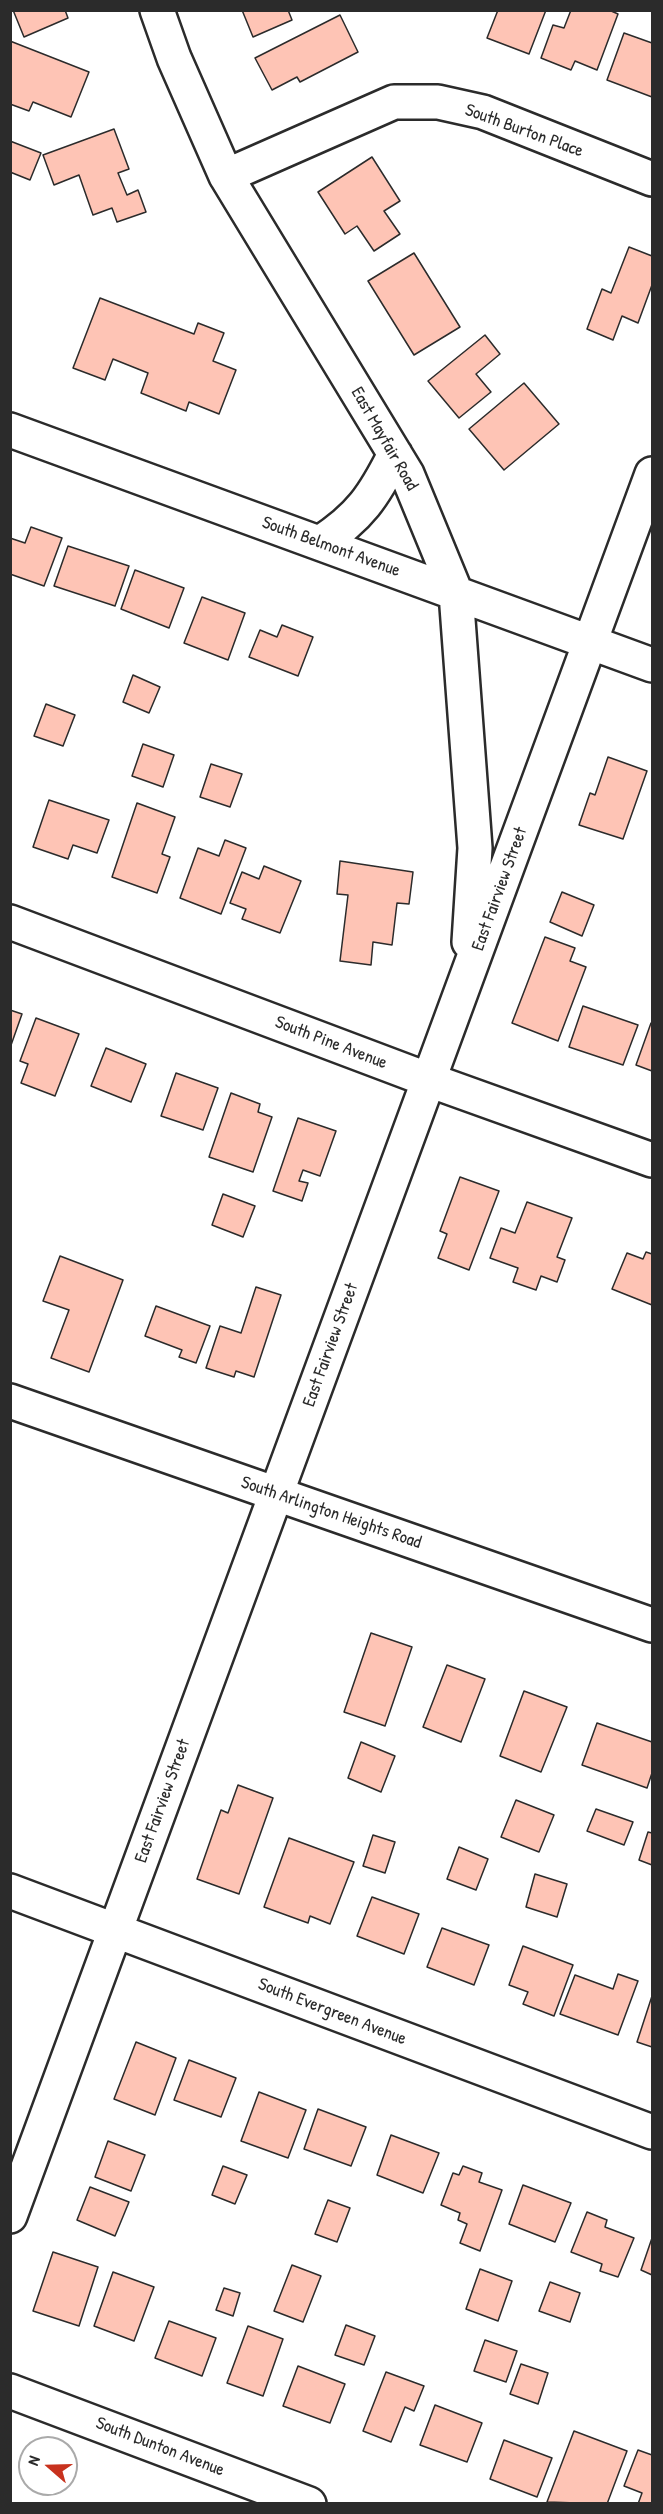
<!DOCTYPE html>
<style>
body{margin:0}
#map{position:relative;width:663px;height:2514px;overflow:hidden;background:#fff;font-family:"Patrick Hand",sans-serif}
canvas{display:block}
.frame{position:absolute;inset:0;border:12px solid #2b2b2b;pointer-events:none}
.north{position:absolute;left:18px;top:2436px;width:60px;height:60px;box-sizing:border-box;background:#fff;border:2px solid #aaa;border-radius:50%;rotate:290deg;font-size:16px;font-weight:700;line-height:24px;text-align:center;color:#2b2b2b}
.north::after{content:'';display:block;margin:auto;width:21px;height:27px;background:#c8321e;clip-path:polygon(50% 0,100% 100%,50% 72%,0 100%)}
</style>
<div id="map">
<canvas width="663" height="2514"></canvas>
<div class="frame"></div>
<div class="north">N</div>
</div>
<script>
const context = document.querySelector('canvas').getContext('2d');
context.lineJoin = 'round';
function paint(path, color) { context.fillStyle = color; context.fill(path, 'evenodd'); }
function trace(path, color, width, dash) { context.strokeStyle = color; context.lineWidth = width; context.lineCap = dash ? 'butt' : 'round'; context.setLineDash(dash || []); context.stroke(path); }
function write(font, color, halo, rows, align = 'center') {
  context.font = font + ' "Patrick Hand",sans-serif'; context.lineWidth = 6; context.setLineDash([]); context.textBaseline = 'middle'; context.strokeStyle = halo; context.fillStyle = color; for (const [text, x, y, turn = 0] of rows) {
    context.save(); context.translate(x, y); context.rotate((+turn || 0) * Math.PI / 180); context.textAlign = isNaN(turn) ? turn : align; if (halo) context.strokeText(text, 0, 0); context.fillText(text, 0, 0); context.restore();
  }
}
const building = new Path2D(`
 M13 10H65L68 18 24 37Z
 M242 10H288L292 20 253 37Z
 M498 10H546L529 54 487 38Z
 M571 10H609L618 14 597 70 575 61 571 70 541 58 553 25 564 28Z
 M340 15 358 52 300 82 297 77 272 90 255 58Z
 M624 33 652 43V97L607 80Z
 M10 41 89 72 71 117 33 102 29 111 10 104Z
 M114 129 129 169 118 173 127 195 138 190 146 212 117 222 112 208 93 215 79 175 54 185 43 155Z
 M10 141 41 153 30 180 10 172Z
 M372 157 400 201 384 211 400 234 374 251 357 226 345 234 318 192Z
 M629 247 652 256V285L638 323 622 316 613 340 587 329 602 289 611 293Z
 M414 253 460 327 414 355 368 281Z
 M100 298 194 334 198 323 224 333 213 361 236 370 219 414 189 402 186 411 141 393 148 373 113 359 105 380 73 368Z
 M485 335 500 354 476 374 491 392 459 418 428 381Z
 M524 383 559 424 504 470 469 429Z
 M31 527 62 538 44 586 10 574V538L25 543Z
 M68 546 129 566 115 606 54 586Z
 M135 570 184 588 169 628 121 609Z
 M202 597 245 613 228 660 184 643Z
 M282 625 313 637 298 676 249 657 260 630 277 637Z
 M133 675 160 687 149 713 123 702Z
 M46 704 75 715 63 746 34 736Z
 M143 744 174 755 163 787 132 776Z
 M608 757 647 771 623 839 579 825 590 793 595 795Z
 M211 764 242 774 230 807 200 797Z
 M49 800 109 820 97 853 73 845 68 859 33 847Z
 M137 803 175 817 162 854 170 857 157 893 112 877Z
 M225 840 246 848 221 914 180 898 198 848 219 856Z
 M340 861 413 872 409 904 397 903 392 945 373 942 371 965 340 961 348 895 337 894Z
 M264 866 301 881 280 933 242 919 246 909 230 903 242 872 259 879Z
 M562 892 594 905 582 936 550 922Z
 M545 937 575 948 570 961 586 967 558 1041 512 1023Z
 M583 1006 638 1025 623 1065 569 1047Z
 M10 1010 22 1014 10 1048Z
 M36 1018 79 1034 55 1096 21 1083 28 1064 20 1061Z
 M651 1023H652V1071L636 1065Z
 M106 1048 146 1064 131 1102 91 1086Z
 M176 1073 218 1088 203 1130 161 1116Z
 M231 1093 260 1104 258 1112 272 1117 253 1172 209 1157Z
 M298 1118 336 1131 320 1176 303 1170 299 1181 308 1183 302 1201 273 1191Z
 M460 1177 499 1191 469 1270 438 1258 447 1234 440 1231Z
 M223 1194 255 1206 243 1237 212 1225Z
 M527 1202 572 1218 557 1257 565 1260 557 1282 541 1276 536 1290 513 1282 518 1268 490 1258 501 1228 515 1233Z
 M646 1252 652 1254V1305L612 1289 627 1253 643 1259Z
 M60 1256 123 1280 89 1372 51 1358 69 1310 43 1301Z
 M256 1287 281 1295 254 1377 236 1371 234 1377 206 1368 220 1326 241 1333Z
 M156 1306 210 1326 196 1363 179 1357 182 1350 145 1336Z
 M371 1633 412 1647 385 1726 344 1712Z
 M447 1665 485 1679 461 1742 423 1727Z
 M524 1691 567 1707 541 1772 500 1756Z
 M597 1723 652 1742V1773L647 1788 582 1765Z
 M361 1742 395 1756 381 1792 348 1778Z
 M238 1785 273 1798 239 1894 197 1879 221 1810 228 1813Z
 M516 1800 554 1815 539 1852 501 1837Z
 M596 1809 633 1822 624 1845 587 1831Z
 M648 1832 652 1833V1865L639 1860Z
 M373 1835 395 1842 385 1873 363 1866Z
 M289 1838 354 1862 330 1924 310 1916 308 1923 264 1907Z
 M459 1847 488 1859 476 1890 447 1879Z
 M535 1874 567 1884 557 1917 526 1907Z
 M372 1897 419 1914 404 1954 357 1936Z
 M442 1928 489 1945 474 1985 427 1967Z
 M523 1946 573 1965 554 2016 523 2004 528 1992 509 1985Z
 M618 1974 638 1981 618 2035 560 2014 575 1975 613 1989Z
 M652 1996V2047L637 2042Z
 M136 2042 176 2058 155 2115 114 2099Z
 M189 2060 236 2078 221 2117 174 2100Z
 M259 2092 306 2110 288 2158 241 2141Z
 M318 2109 366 2127 351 2166 304 2149Z
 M391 2135 439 2153 423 2193 377 2175Z
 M108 2141 145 2155 131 2191 95 2177Z
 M223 2166 247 2175 235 2204 212 2195Z
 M463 2166 482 2173 479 2182 502 2190 480 2251 460 2243 467 2224 458 2220 460 2213 441 2205 453 2173 459 2175Z
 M523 2185 571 2203 555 2242 509 2224Z
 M90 2187 129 2202 115 2236 77 2220Z
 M328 2200 350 2208 337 2242 315 2234Z
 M587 2212 607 2220 605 2227 634 2238 618 2277 600 2271 602 2264 571 2252Z
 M652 2238V2275L641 2270Z
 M53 2252 98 2267 79 2326 33 2311Z
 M292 2265 321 2276 303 2322 274 2311Z
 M480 2269 512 2281 498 2321 466 2309Z
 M113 2272 154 2287 134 2341 94 2326Z
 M550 2282 580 2293 570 2322 539 2311Z
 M224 2288 240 2293 233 2316 216 2310Z
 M169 2321 216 2338 202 2376 155 2358Z
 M346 2325 375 2336 364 2365 335 2355Z
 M248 2326 283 2339 263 2396 227 2383Z
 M485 2340 517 2351 506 2382 474 2371Z
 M521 2364 548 2373 538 2404 510 2394Z
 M298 2366 345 2384 330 2423 283 2406Z
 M386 2372 424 2386 414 2411 405 2407 391 2442 363 2431Z
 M435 2405 482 2423 467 2462 420 2445Z
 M574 2431 627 2451 607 2504 547 2502Z
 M504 2440 552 2458 537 2497 490 2479Z
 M638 2450 652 2455V2504H638L642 2493 624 2486Z`);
paint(building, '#fec4b5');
trace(building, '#2b2b2b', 1.5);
const minor = new Path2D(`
 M157 10 174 58 226 176 407 474 456 593 475 848 469 942
 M226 176 394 102H438L483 112 652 179
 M10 430 652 665
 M320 543C360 517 374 496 395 454
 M10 922 429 1080 652 1160
 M10 1891 652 2132
 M10 2216 652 474
 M10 2391 309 2504`);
const major = new Path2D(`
 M10 1401 652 1625`);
trace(minor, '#2b2b2b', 38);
trace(major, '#2b2b2b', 38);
trace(minor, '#fff', 33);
trace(major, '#fff', 33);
write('18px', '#2b2b2b', '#fff', [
 ["South Burton Place",524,131,20],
 ["East Mayfair Road",384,439,60],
 ["South Belmont Avenue",331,547,20],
 ["East Fairview Street",500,889,-70],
 ["South Pine Avenue",331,1043,21],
 ["East Fairview Street",331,1345,-70],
 ["South Arlington Heights Road",331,1513,19],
 ["East Fairview Street",163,1801,-70],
 ["South Evergreen Avenue",332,2012,21],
 ["South Dunton Avenue",160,2447,21]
]);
</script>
